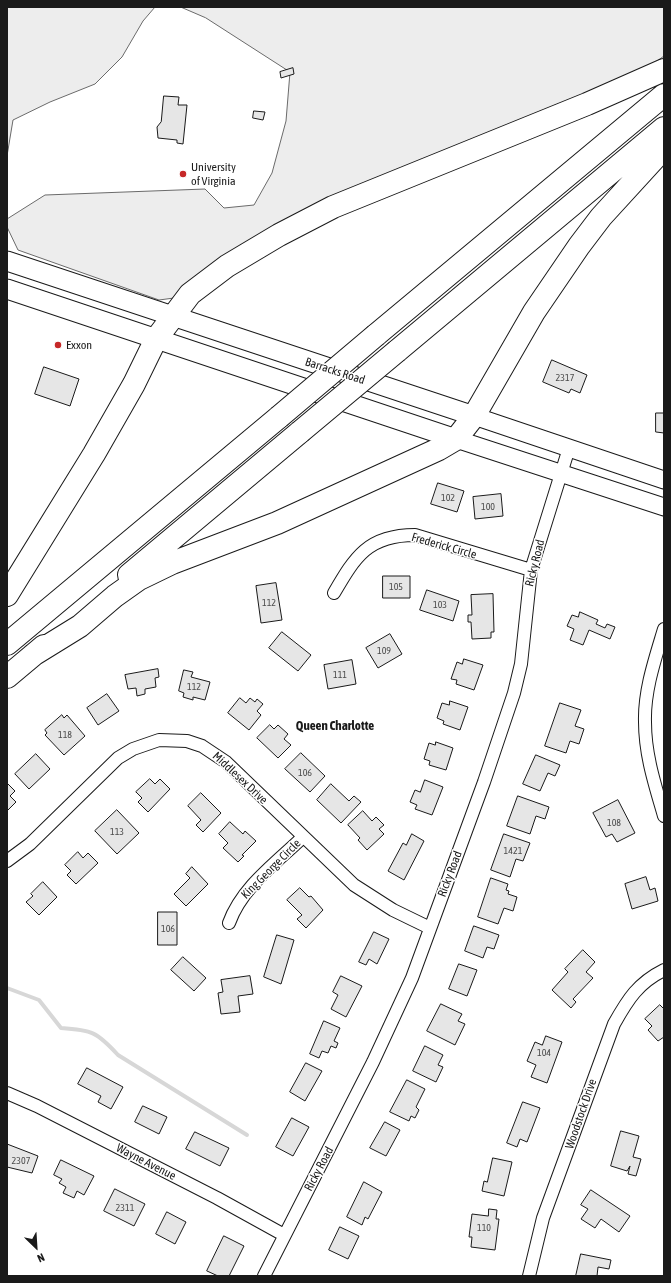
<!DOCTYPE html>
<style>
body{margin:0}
#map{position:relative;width:671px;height:1283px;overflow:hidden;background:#fff;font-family:"Asap Condensed",sans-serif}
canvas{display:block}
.frame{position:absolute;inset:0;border:8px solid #1a1a1a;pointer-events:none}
.north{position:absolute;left:16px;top:1227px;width:40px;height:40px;-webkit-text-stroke:3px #fff;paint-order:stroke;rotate:155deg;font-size:11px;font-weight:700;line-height:16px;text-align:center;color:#1a1a1a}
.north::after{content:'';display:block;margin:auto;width:14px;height:18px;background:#1a1a1a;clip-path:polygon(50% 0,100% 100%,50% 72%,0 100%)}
</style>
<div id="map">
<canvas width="671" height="1283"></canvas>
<div class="frame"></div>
<div class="north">N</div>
</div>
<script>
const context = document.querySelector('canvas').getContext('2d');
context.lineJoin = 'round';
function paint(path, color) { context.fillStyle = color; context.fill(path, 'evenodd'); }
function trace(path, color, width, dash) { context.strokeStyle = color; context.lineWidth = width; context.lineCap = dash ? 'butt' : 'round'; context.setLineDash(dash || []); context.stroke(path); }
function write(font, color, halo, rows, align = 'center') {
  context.font = font + ' "Asap Condensed",sans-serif'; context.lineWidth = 3; context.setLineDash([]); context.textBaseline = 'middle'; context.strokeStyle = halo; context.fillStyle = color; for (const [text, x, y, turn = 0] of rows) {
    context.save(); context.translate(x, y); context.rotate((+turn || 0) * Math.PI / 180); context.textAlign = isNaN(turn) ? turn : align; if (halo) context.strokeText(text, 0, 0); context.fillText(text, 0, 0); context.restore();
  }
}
const built = new Path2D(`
 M7 7H155L143 21 122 57 95 84 50 102 13 120 7 156Z
 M181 7H664V56L636 76 520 124 174 298 159 300 18 250 7 227V219L45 195 205 189 224 208 254 205 272 173 286 121 290 72 206 18Z`);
paint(built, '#ededed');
trace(built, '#6a6a6a', 1);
trace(new Path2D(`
 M7 988 39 1000 61 1028C92 1030 97 1032 118 1055L247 1135`), '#d7d7d7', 4);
const building = new Path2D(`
 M293 68 294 74 281 78 280 72Z
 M164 96 179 97 178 105H187L183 144 177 143V140L158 138 157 127 161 122Z
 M254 111 265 112 263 120 253 118Z
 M552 360 587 375 580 393 571 389 569 393 543 382Z
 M44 367 79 379 70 406 35 394Z
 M656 413H664V433L656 432Z
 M438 483 464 491 457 512 431 504Z
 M501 494 503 516 475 519 473 497Z
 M383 576H410V598H383Z
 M276 583 282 620 261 623 256 586Z
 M427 590 459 601 453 621 420 610Z
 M493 594 494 632H491V638L472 639 471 622H468V615H472L471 595Z
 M580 612 598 620 596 624 605 628 607 624 615 627 610 639 589 630 583 645 570 640 574 629 567 626 572 615 578 617Z
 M282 632 311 655 298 671 269 648Z
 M390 634 402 654 378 668 366 648Z
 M464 659 483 665 474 690 456 684 457 680 451 679 457 662 462 664Z
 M352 660 356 684 328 689 324 665Z
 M158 669 159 677 155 678 156 687 145 689V694L137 696 136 688 128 689 125 675Z
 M184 670 193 672 191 677 210 682 205 700 193 697V700L183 697 184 693 179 691Z
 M107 694 119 711 98 725 87 708Z
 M240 698 246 703 250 698 255 702 257 699 263 704 257 711 261 715 249 730 228 713Z
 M450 701 468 707 460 730 443 724 444 721 437 718 442 703 449 705Z
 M560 703 581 710 575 726 584 729 579 744 570 741 566 753 545 746Z
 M62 715 64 718 67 715 85 736 64 755 45 735 47 733 45 730Z
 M270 725 274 729 278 725 288 734 284 739 291 745 278 758 257 738Z
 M436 742 453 748 446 770 429 765 430 761 424 759 429 743 435 745Z
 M301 753 325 776 310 792 285 769Z
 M36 754 50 769 29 789 15 774Z
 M536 755 560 765 555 776 548 773 540 791 523 784Z
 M150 779 155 784 160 779 170 789 148 812 138 802 142 798 136 792Z
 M425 780 443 787 432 815 415 809 417 805 410 802 415 790 420 792Z
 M7 783 15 791 10 796 16 802 7 811Z
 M331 784 349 801 354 796 361 802 341 823 317 800Z
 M201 793 221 813 203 832 196 825 201 820 188 806Z
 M518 796 549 807 545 819 536 816 530 834 507 826Z
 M618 800 635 833 617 842 612 834 606 837 593 813Z
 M117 810 139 833 117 854 95 831Z
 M363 811 372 821 376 817 384 825 379 829 384 834 367 850 358 840 360 838 348 825Z
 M230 822 243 834 245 831 256 841 242 855 244 856 238 862 223 848 228 843 219 834Z
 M412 834 424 841 404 880 388 871 403 843 406 845Z
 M504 834 530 843 523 861 516 859 510 877 491 870Z
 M78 852 83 858 88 853 98 863 76 884 67 875 71 871 65 865Z
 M192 867 208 884 186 906 174 894 190 878 186 874Z
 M646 877 650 890 655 888 658 901 632 909 625 884Z
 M491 878 508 884 506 890 509 891 508 894 517 897 513 911 504 908 498 924 478 917Z
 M43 882 57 897 39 915 26 902 33 896 31 894Z
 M300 888 309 897 311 896 323 910 306 928 297 919 302 915 287 900Z
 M158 912H177V945H158Z
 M474 926 499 935 494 949 487 947 483 958 465 951Z
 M374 932 389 939 377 964 369 959 366 965 359 962Z
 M277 935 294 940 281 984 264 977Z
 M583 950 595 962 586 972 593 978 573 999 576 1002 571 1008 552 990 568 972 565 969Z
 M183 957 206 978 194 991 171 970Z
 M459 964 477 970 467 996 449 989Z
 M250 976 253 994 238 996 240 1012 221 1014 218 993 223 992 221 980Z
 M341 976 362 986 346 1017 331 1009 338 995 333 992Z
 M441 1004 462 1014 458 1021 465 1024 455 1045 427 1031Z
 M660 1005 664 1009V1037L658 1041 648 1030 652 1026 645 1019Z
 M324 1021 340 1028 334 1041 338 1043 336 1048 331 1046 328 1053 322 1051 319 1058 310 1054Z
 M546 1036 562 1042 547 1083 531 1077 536 1065 527 1061 535 1042 542 1045Z
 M425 1046 443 1055 438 1065 443 1067 436 1082 413 1071Z
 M306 1063 322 1071 305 1101 290 1092Z
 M87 1068 123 1087 111 1109 98 1102 101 1096 78 1084Z
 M407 1080 425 1089 416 1107 419 1110 415 1118 411 1116 409 1121 390 1112Z
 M523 1102 540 1108 527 1142 520 1139 517 1147 507 1143Z
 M143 1106 167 1117 159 1134 135 1122Z
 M292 1118 309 1127 293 1156 276 1147Z
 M385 1122 400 1130 386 1156 370 1148Z
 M621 1131 639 1136 633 1157 641 1159 636 1176 628 1174 630 1166 627 1171 611 1166Z
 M195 1132 229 1148 220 1166 186 1149Z
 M7 1144 38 1156 32 1173 7 1167Z
 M493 1158 512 1162 504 1196 482 1191 484 1181 487 1182Z
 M61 1160 94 1176 84 1195 77 1191 74 1198 63 1193 66 1187 59 1183 62 1179 54 1175Z
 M364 1182 382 1192 368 1219 365 1217 362 1225 347 1217Z
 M115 1189 145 1204 134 1226 104 1211Z
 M591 1190 630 1216 619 1232 601 1219 595 1228 581 1219 588 1209 581 1205Z
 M489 1209 497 1210 496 1219H499L495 1250 471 1247 472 1237H469L472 1214 488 1216Z
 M167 1212 186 1222 175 1244 156 1234Z
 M340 1227 359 1236 348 1259 329 1250Z
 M224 1236 244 1246 229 1276H218L207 1271Z
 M581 1254 611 1260 609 1269 598 1267 597 1276H576Z`);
paint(building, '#e6e6e6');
trace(building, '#1a1a1a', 1);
const street = new Path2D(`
 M334 593C355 557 368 535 415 535L531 570
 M664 629C655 659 644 691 645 722 645 755 655 785 664 816
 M7 861 30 844 118 758 133 749 159 740 187 741 202 746 226 762 354 885 393 910 430 928
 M229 923C242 887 276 863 303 837
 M7 1093 37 1106 217 1198 284 1235
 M264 1276 373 1062 412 978 484 782 514 693 521 664 531 570 569 448
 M529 1276 543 1218 614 1024C628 999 638 983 664 970`);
const secondary = new Path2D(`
 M474 416 664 480
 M456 439 664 507`);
const primary = new Path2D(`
 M7 261 474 416
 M7 289 456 439`);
const highway = new Path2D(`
 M376 335 664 95
 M397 351 664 128
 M129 575 300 432
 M7 595 94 454 134 384 156 339 190 294 227 266 279 235 333 207 587 104 664 70
 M7 644 279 417
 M33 655 80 626 115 596 139 579 172 563 277 523 439 449 456 439 474 416 534 312 579 246 601 217 664 148
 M7 677 44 646`);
trace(street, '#1a1a1a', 14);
trace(secondary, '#1a1a1a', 19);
trace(primary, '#1a1a1a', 21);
trace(highway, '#1a1a1a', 24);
trace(street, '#fff', 12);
trace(secondary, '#fff', 17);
trace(primary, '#fff', 19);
trace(highway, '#fff', 22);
const highwayBridge = new Path2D(`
 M279 417 376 335
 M300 432 397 351`);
trace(highwayBridge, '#1a1a1a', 24, []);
trace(highwayBridge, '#fff', 22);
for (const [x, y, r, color] of [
 [183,174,4,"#c62828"],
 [58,345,4,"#c62828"]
]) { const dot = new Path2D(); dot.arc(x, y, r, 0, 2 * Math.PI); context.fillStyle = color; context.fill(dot); trace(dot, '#fff', 1.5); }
write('10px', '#4d4d4d', null, [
 ["2317",565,378],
 ["102",448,498],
 ["100",488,507],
 ["105",396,587],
 ["112",269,603],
 ["103",440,605],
 ["109",384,651],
 ["111",340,675],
 ["112",194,687],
 ["118",65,735],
 ["106",305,773],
 ["108",614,823],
 ["113",117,832],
 ["1421",513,851],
 ["106",168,929],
 ["104",544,1053],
 ["2307",21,1161],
 ["2311",125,1208],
 ["110",484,1228]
]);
write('12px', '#1a1a1a', '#fff', [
 ["University",191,167],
 ["of Virginia",191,181],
 ["Exxon",66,345]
], 'left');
write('12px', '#1a1a1a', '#fff', [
 ["Barracks Road",335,371,18],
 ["Frederick Circle",444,546,16],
 ["Ricky Road",535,563,-76],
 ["Middlesex Drive",240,778,43],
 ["King George Circle",271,869,-45],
 ["Ricky Road",450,874,-69],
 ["Woodstock Drive",581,1114,-71],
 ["Wayne Avenue",146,1162,27],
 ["Ricky Road",319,1169,-62]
]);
write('bold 13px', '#1a1a1a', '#fff', [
 ["Queen Charlotte",335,726]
]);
</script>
